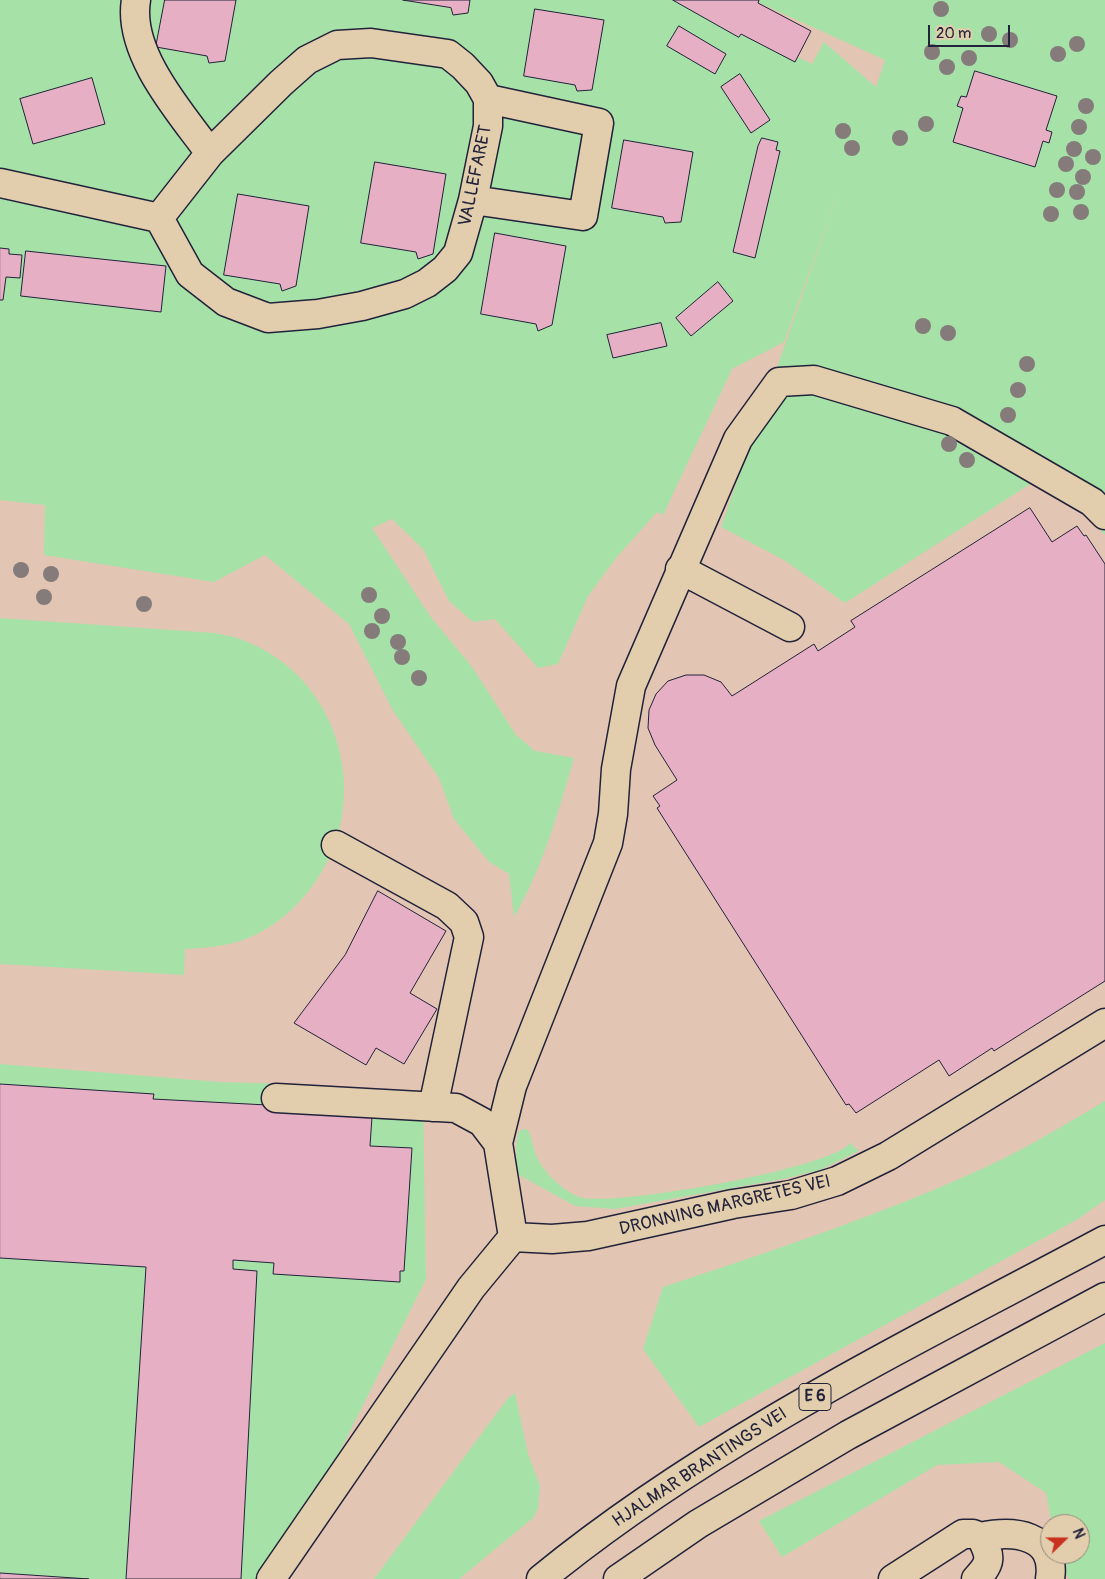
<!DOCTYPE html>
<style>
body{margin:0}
#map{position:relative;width:1105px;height:1579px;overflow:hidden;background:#e3c5b3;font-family:Pangolin,sans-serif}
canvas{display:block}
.north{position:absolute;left:1040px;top:1514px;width:50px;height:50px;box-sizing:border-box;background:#e2ceac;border:1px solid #95897f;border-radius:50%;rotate:68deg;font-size:14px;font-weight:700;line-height:20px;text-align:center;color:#22223b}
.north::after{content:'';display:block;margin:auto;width:18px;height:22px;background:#c8321e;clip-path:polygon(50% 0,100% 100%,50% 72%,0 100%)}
.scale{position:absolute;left:928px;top:25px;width:82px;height:22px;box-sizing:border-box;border:2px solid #22223b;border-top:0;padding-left:6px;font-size:15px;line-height:18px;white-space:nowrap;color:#22223b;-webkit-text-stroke:4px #e2ceac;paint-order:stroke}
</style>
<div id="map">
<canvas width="1105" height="1579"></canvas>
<div class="north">N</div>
<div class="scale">20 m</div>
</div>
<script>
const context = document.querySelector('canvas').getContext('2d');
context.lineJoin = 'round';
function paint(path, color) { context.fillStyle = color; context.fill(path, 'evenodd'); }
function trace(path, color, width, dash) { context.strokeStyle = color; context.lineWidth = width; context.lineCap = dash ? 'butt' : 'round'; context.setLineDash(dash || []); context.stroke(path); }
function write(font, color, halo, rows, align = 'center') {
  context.font = font + ' Pangolin,sans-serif'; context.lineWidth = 4; context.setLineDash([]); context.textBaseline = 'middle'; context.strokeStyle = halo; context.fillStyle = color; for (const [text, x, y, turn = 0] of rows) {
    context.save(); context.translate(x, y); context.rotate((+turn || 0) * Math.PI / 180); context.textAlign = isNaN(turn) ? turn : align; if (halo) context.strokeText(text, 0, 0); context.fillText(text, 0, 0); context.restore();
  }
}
paint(new Path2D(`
 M0 0H679L812 64 824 42 876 87 885 60 753 0H1105V535L1049 472 845 603 784 560 721 527 843 179 784 342 732 369 663 515 657 512 616 558 588 596 558 664 538 668 495 619 473 622 449 601 423 549 392 519 372 528 430 616 472 667 516 735 535 751 574 758C558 813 543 867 514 917L509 874 489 862 454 819 439 778 392 709 349 624 265 555 214 582 44 555 45 505 0 500Z
 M0 618 214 633C223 635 232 636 240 639 343 676 376 805 310 889 294 910 273 928 248 938 229 946 206 948 185 949L184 975 0 964Z
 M0 1064 220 1082 292 1084 423 1101 426 1279 276 1579H0Z
 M1105 1101V1200L1078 1219 699 1427 643 1349 663 1287C772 1251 881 1215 986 1167 1027 1148 1066 1124 1105 1101Z
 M524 1129 528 1130C532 1138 533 1147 536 1155 543 1172 562 1190 579 1197 609 1208 834 1168 850 1143L859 1151 820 1170 783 1179 615 1209 575 1206 519 1175C515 1162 516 1146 518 1132Z
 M1105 1343V1579H1069L1060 1564 1058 1554H1080V1524H1052L1046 1493 999 1462 937 1465 782 1557 759 1521Z
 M515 1393 528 1454 540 1486 538 1508 533 1518 459 1579H374L508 1398Z`), '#a6e2a8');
const building = new Path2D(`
 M165 0H236L225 61 209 63 207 56 156 47Z
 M403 0H470L468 13 453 15 451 8Z
 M673 0H759L758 3 811 31 795 62 741 34 739 37Z
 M535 9 604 20 592 90 577 91 575 85 524 76Z
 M679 26 726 54 715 74 667 46Z
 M975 71 1057 96 1046 130 1052 132 1049 143 1043 141 1035 167 953 142 963 108 957 106 961 96 966 97Z
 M740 74 770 120 751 133 721 87Z
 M92 78 105 124 33 144 20 99Z
 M762 138 778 142 776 150 780 151 755 258 733 252 758 146Z
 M624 140 693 152 681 222 665 223 663 217 612 208Z
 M375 162 446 174 433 254 418 259 416 252 361 243Z
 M238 194 309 206 296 286 282 291 280 284 224 275Z
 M495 233 566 246 552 325 538 331 536 324 481 314Z
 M0 248 9 249V254L22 255 20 278 6 277 3 300H0Z
 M26 251 166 266 161 312 21 296Z
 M718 282 733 301 691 336 676 318Z
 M661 323 667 346 613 358 607 335Z
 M1030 508 1052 542 1077 526 1084 536 1086 535 1105 564V981L994 1051 992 1048 949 1076 939 1060 856 1113 849 1104 846 1105 657 808 660 806 653 796 677 780 655 745 648 728 649 710 656 694 668 681 686 675H704L721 682 732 696 814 644 818 651 855 627 851 621Z
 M378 891 446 931 410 993 437 1009 404 1064 376 1048 366 1065 294 1023 345 955Z
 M0 1084 154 1094 153 1099 267 1105V1110L372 1117 370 1146 412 1148 404 1271H400V1282L273 1274 274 1263 233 1260V1269L257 1271 241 1579H126L146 1267 0 1258Z
 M0 1573 89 1579H0Z`);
paint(building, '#e6afc4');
trace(building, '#22223b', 1);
const minor = new Path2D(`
 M136 0C127 53 180 112 210 153
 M0 183 159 218 190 274 226 302 268 318 318 314 362 306 405 294 427 283 445 269 458 253 473 200 488 126V99L479 83 463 66 448 54 371 43 337 45 307 60 281 83 210 153 159 218
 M473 200 583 216 599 123 488 99
 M680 569 790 627
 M336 845 447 906 464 922 469 937 433 1107
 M276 1098 456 1108 482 1122 498 1143
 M513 1237 552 1239 588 1236 733 1204 791 1195 837 1181 888 1156 1105 1023
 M981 1537C1013 1530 1057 1534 1050 1579
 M271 1579 471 1288 513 1237 498 1143 512 1086 608 843 613 814 616 769 631 686 738 439 779 382 814 380 952 421 1092 502 1105 515
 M893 1579 963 1534H973L981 1537C991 1557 992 1562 976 1579`);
const highway = new Path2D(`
 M541 1579C711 1440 912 1343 1105 1240
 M618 1579 698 1524 848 1435 1105 1297`);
trace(minor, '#22223b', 31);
trace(highway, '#22223b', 31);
trace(minor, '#e2ceac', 28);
trace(highway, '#e2ceac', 28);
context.fillStyle = '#847b7a';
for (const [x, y] of [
 [941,9],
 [989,34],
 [1010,40],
 [1077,44],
 [932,52],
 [1058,54],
 [969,58],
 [947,67],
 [1086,106],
 [926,124],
 [1079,127],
 [843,131],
 [900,138],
 [852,148],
 [1074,149],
 [1093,157],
 [1066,164],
 [1083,177],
 [1057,190],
 [1077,192],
 [1081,212],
 [1051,214],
 [923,326],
 [948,333],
 [1027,364],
 [1018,390],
 [1008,415],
 [949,444],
 [967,460],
 [21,570],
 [51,574],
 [369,595],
 [44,597],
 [144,604],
 [382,616],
 [372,631],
 [398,642],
 [402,657],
 [419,678]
]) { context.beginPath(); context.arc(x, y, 8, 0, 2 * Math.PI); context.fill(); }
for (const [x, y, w] of [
 [815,1397,32]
]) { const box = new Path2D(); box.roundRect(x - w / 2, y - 13.5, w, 27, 4); context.fillStyle = '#e2ceac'; context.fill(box); trace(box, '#22223b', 1); }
write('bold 16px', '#22223b', null, [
 ["E 6",815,1397]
]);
write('18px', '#22223b', '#e2ceac', [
 ["VALLEFARET",476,176,-78],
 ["DRONNING MARGRETES VEI",725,1206,-13],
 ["HJALMAR BRANTINGS VEI",700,1468,-33]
]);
</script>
